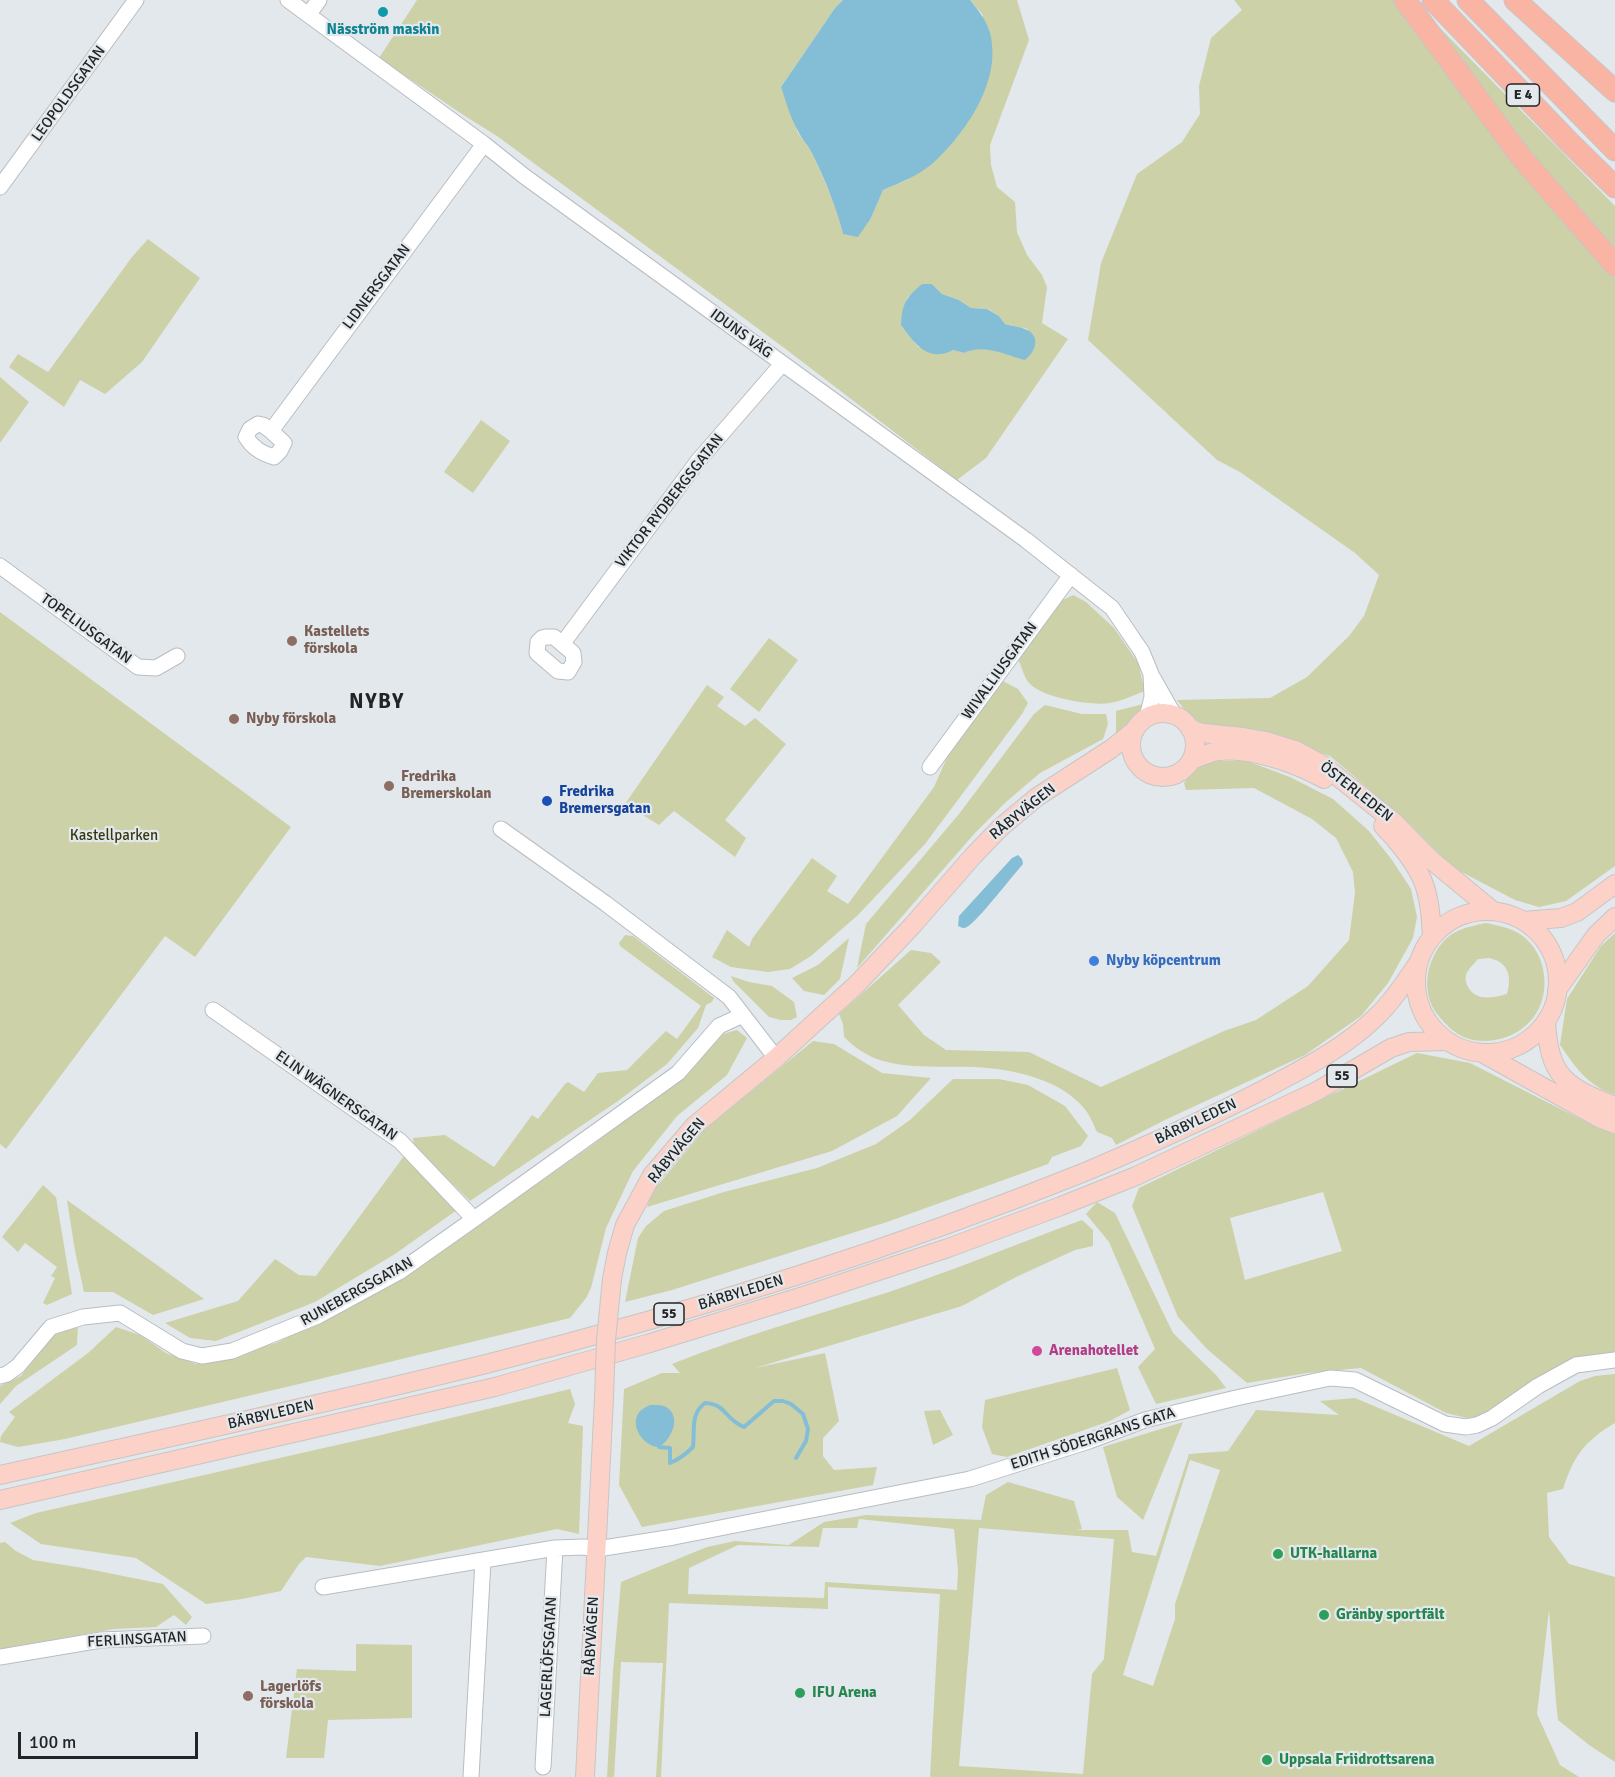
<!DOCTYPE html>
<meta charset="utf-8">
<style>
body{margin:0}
#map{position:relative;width:1615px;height:1777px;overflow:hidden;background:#e3e8ec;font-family:Signika,sans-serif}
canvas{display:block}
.scale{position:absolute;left:18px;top:1732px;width:180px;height:27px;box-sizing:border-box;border:3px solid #222425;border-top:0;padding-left:8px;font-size:18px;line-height:21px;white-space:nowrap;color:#222425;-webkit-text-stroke:4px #e3e8ec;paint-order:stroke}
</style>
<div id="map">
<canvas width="1615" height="1777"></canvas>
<div class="scale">100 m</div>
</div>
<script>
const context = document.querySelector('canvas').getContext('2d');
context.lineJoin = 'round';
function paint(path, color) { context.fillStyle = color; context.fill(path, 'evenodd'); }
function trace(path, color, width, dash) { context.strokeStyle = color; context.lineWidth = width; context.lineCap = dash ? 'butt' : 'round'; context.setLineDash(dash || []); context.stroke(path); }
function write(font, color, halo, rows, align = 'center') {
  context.font = font + ' Signika,sans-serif'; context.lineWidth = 4.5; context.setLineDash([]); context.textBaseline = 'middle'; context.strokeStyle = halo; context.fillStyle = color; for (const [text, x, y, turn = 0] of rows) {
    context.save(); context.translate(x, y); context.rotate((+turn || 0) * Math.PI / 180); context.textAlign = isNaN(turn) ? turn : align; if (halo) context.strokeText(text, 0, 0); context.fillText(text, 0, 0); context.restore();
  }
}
paint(new Path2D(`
 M417 0H843L835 8 781 87 798 133 812 152 836 208 843 234 871 218 883 190 909 179 983 15 970 0H1017L1029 40 990 145 991 165 997 187 1015 202 1017 232 1027 255 1042 275 1047 287 1042 323 1068 339 986 458 957 480 783 347 497 136 465 116 379 58ZM922 284H932L942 294 959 300 971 308 988 309 999 316 1005 324 1028 329 1000 353C989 347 976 347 964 353L953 350 918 347 901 325 907 298Z
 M1234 0H1395L1485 120 1615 273V866L1566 901 1539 907 1515 900 1452 867 1410 824 1330 756 1265 735 1209 729 1188 714 1177 700 1270 698 1307 677 1349 636 1364 616 1379 575 1355 553 1240 472 1217 460 1088 340 1101 263 1137 174 1182 142 1200 114 1199 86 1211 38 1242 10Z
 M1434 22 1615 206V252L1508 126Z
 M148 239 200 278 142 362 105 394 80 380 64 407 9 367 18 354 48 372 132 257Z
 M0 377 29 402 0 443Z
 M481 420 510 441 473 493 444 472Z
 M1073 595 1086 602 1114 628 1138 663 1145 691C1134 695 1122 701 1110 703 1091 706 1044 698 1030 684 1024 678 1022 667 1018 659L1061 601Z
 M0 612 291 827 195 957 165 936 6 1149 0 1144Z
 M769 638 798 660 759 712 730 689Z
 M1001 680 1018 689 1028 703 1022 714 925 844 858 915 811 956 790 969 768 972 731 967 712 957 727 930 749 947 752 939 812 858 837 876 827 891 848 904 934 787 949 753Z
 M707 685 724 697 717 706 745 726 755 718 786 744 725 820 746 838 735 857 674 811 659 825 625 804Z
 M1143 704 1138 715 1116 733V711Z
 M1045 705 1082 714H1106L1108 724 1103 739 1040 773 1006 802 975 833 857 968 866 924 959 814 1034 714Z
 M1214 761H1247L1290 777 1333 799 1369 831 1392 860 1411 889 1417 917 1413 938 1388 983 1361 1016 1305 1055 1167 1119 1116 1145 1112 1138 1097 1132C1094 1126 1091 1118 1087 1112 1063 1079 1013 1069 975 1067 944 1066 912 1069 883 1061 868 1057 854 1047 844 1037L843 1024 839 1014 911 950 931 953 941 962 898 1005 924 1035 946 1050 1029 1052 1101 1087 1224 1031 1256 1020 1308 986 1349 940 1355 893 1353 872 1336 838 1312 819 1254 788 1186 790 1184 783 1195 767Z
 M1486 923C1500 926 1513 928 1524 937 1545 954 1551 988 1537 1012 1524 1035 1492 1047 1466 1038 1454 1033 1446 1025 1438 1015 1419 993 1427 955 1448 937 1459 928 1472 926 1486 923ZM1489 958C1509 962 1512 977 1507 994 1492 998 1475 1002 1467 985 1465 980 1465 975 1468 971 1470 967 1475 963 1478 959Z
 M1615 933V1095C1587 1085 1576 1068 1560 1045L1567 999 1601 946Z
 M625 935 633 936 714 998 712 1002 706 1005 698 1028 667 1064 618 1101 470 1201 414 1146 413 1138 445 1135 494 1167 532 1115 538 1119 565 1084 568 1082 584 1092 598 1073 627 1070 666 1031 677 1039 701 1006 620 946 619 943Z
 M849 938 840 979 824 995 804 991 792 978 818 965Z
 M731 976 749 982 772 986 794 1002 797 1017 791 1020H781L769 1017 733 981Z
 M737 1030 747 1038 727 1075 677 1116 633 1171 606 1228 591 1288 586 1298 570 1318 299 1384 65 1439 18 1447 0 1442 1 1436 15 1417 9 1412 88 1353 116 1327 140 1335 166 1353 196 1364 276 1343 391 1286 594 1144 696 1064 723 1034Z
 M813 1041 834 1044 882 1073 931 1078 897 1116 832 1151 647 1207 652 1192 704 1130Z
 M1417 1053 1470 1063 1594 1126 1615 1134V1353L1572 1360 1475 1420 1446 1413 1361 1368 1307 1373 1247 1383 1207 1349 1178 1317 1132 1206 1139 1188ZM1323 1192 1342 1251 1245 1280 1230 1218Z
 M953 1079H999L1028 1085 1065 1106 1088 1136 1081 1146 1052 1157 1048 1164 887 1222 672 1290 625 1302 638 1238 646 1226 664 1211 724 1192 817 1168 876 1144 910 1120Z
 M404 1156 415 1164 457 1210 395 1254 315 1302 216 1341 190 1338 165 1323 238 1301 275 1259 299 1275 316 1276Z
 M43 1185 56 1197 72 1294 47 1305 43 1303 55 1278 51 1276 57 1267 25 1243 18 1252 2 1237Z
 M67 1200 204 1299 153 1315 113 1292H84L75 1251Z
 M1097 1202 1115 1213 1173 1333 1217 1376 1226 1388 1156 1404 1138 1367 1155 1349 1109 1242 1086 1214Z
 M1082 1220 1093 1230V1246L1075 1250 1016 1277 962 1306 755 1368 825 1353 839 1421 823 1438V1456L834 1470 877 1467 873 1485 642 1527 619 1485 624 1389 662 1373H680L672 1364C742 1336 816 1315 889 1292 954 1270 1017 1244 1082 1220Z
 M78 1325 77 1345 16 1386 0 1404V1386L21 1376 57 1331Z
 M1117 1368 1130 1410 1110 1421 1007 1457 992 1454 982 1427 985 1400Z
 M1615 1374V1423C1585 1441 1574 1455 1563 1489L1547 1493 1549 1537 1569 1564 1615 1577V1762L1589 1745 1558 1720 1556 1702 1549 1610 1537 1714 1560 1765 1579 1777H930L940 1594 828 1587V1609L669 1603 661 1777H656L663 1663 621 1662 614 1777H607L613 1671 621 1582 707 1547 735 1541 789 1545 824 1522 866 1515 981 1520 986 1495 1008 1482 1074 1501 1082 1529 1076 1530H1128L1132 1552 1156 1556 1189 1454 1228 1451 1256 1410 1339 1415 1320 1401 1355 1398 1469 1446 1580 1381 1595 1376ZM1190 1460 1220 1470 1175 1604V1619L1153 1686 1123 1675ZM859 1519 954 1529 958 1571 957 1590 825 1582 824 1598 688 1594 689 1568 738 1545 819 1547 823 1528H857ZM979 1528 1114 1539 1104 1659 1092 1674 1083 1774 959 1766Z
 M570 1389 575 1404 568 1423 583 1426 579 1534 557 1529 380 1566 306 1557 299 1564 281 1591 242 1599 206 1604 136 1558 41 1544 10 1523 36 1513 377 1436Z
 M940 1410 953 1435 933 1445 924 1411Z
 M1183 1422 1143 1520 1117 1497 1103 1447Z
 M5 1542 16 1551 33 1560 83 1568 163 1584 192 1617 186 1625 174 1615 156 1627 114 1629 0 1649V1543Z
 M356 1644 412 1645V1718L328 1720 324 1758H286L297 1669 356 1671Z`), '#ccd1a8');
paint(new Path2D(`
 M843 0H970C981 13 991 27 992 44 997 88 963 136 932 164 917 176 900 183 883 190L871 218 858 237 843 234C836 206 825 180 813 155 809 146 802 140 798 131 790 117 786 102 781 87L835 8Z
 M922 284H932L942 294 959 300 971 308 987 309 999 316 1005 324C1012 326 1023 327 1029 331 1041 339 1034 353 1025 360 1005 355 984 343 964 353L953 350C928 363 915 344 901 325 902 304 906 297 922 284Z
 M1018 855 1022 859 1023 864C1013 875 977 922 967 927 963 929 963 928 958 926L959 916 1012 858Z
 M650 1405C657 1405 664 1404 669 1409 681 1420 670 1441 659 1447 645 1447 630 1428 638 1414 641 1409 646 1407 650 1405Z`), '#84bed6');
trace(new Path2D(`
 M659 1447 670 1448V1463C680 1459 686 1454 693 1447 695 1430 690 1414 705 1403 727 1404 724 1419 744 1427L774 1401H783L791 1404 803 1414 808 1429 806 1441 796 1458`), '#84bed6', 4);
const minor = new Path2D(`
 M288 0 484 144 524 176 1026 540 1112 608 1142 652 1151 674 1152 697 1147 717
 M309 14 319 0
 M0 187 136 0
 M271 431 263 425 258 424 250 429 246 437C252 447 263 454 274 457L280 451 284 443 271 431 484 144
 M0 566 138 667 156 668 177 656
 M546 637H554L573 653 574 662 568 672 558 671 537 653 538 642 542 638Z
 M563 643 698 461 782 364
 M1153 678 1174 715
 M930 767 1071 575
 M501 829 605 903 729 997 776 1058
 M213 1010 400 1141 474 1219
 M0 1376 7 1374 18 1366 51 1327 83 1317 120 1313 182 1351 202 1356 232 1351 318 1316 399 1272 474 1219 678 1073 719 1026 743 1015
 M323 1587 555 1548 584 1547 597 1549 674 1537 970 1479 1089 1441 1145 1420 1236 1398 1330 1378 1355 1380 1445 1424 1466 1427 1477 1425 1492 1418 1538 1386 1576 1365 1615 1360
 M0 1657 101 1640 203 1636
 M543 1767 555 1548
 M471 1777 483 1561`);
const major = new Path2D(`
 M1131 745a32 32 0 1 1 64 0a32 32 0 1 1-64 0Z
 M1190 729 1203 733 1243 737 1266 741 1295 750 1323 765 1394 822 1430 859 1493 911
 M1191 760C1200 757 1210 752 1219 751 1251 747 1297 764 1324 779
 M1383 826C1397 840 1418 866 1424 884 1430 901 1431 919 1432 937
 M1416 982a71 71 0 1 1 142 0a71 71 0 1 1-142 0Z
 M1523 921 1561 918 1577 912 1615 884
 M1557 990 1596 935 1615 917
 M1546 1021C1549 1076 1565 1087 1615 1106
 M1482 1053 1599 1118 1615 1124
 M612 1279 617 1253 625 1225 652 1175 694 1126 776 1058 857 984 912 926 973 856 1001 827 1037 797 1111 749 1135 730
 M0 1475C162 1439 325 1404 486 1364 690 1313 891 1250 1085 1172 1144 1147 1202 1121 1259 1092 1300 1070 1342 1050 1375 1018 1392 1002 1405 982 1418 963
 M0 1500 495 1387 647 1344 803 1296 948 1248 1061 1206 1136 1176 1317 1091 1391 1048 1409 1042 1447 1041
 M585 1777 604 1398`);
const highway = new Path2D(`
 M1405 0 1521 157 1615 265
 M1433 0 1570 143 1615 187
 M1468 0 1615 150
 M1515 0 1615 91`);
trace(minor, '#b8bdc1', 17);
trace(major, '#c6c6c6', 20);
trace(highway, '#c6c6c6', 23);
trace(minor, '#fff', 15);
trace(major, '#fcd2c8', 18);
trace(highway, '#fab4a4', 21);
const majorBridge = new Path2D(`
 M604 1398 606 1340 612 1279`);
trace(majorBridge, '#c6c6c6', 20, []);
trace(majorBridge, '#fcd2c8', 18);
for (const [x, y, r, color] of [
 [383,12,6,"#0f9aa8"],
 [292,641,6,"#8d6e63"],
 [234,719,6,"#8d6e63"],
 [389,786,6,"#8d6e63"],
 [547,801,6,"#1a4fb4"],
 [1094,961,6,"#3f7fe0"],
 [1037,1351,6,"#d1479c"],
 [1278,1554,6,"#2e9e5b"],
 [1324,1615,6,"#2e9e5b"],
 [800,1693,6,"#2e9e5b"],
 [248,1696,6,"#8d6e63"],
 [1267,1760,6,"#2e9e5b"]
]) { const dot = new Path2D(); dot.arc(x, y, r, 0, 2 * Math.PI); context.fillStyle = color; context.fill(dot); trace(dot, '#e3e8ec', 2); }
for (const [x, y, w] of [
 [1523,95,33],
 [1342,1076,30],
 [669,1314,30]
]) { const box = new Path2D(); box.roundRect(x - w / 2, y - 11, w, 22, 4.5); context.fillStyle = '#e3e8ec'; context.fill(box); trace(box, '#222425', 1.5); }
write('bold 14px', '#222425', null, [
 ["E 4",1523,95],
 ["55",1342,1076],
 ["55",669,1314]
]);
write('bold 15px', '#0d838f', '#e3e8ec', [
 ["Näsström maskin",383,30]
]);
write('15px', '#222425', '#e3e8ec', [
 ["LEOPOLDSGATAN",69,94,-54],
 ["LIDNERSGATAN",377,287,-53],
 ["IDUNS VÄG",741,334,36],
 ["VIKTOR RYDBERGSGATAN",670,501,-52],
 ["TOPELIUSGATAN",86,629,36],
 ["WIVALLIUSGATAN",1000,671,-54],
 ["ÖSTERLEDEN",1356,792,38],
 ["RÅBYVÄGEN",1023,812,-39],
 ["ELIN WÄGNERSGATAN",336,1096,35],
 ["BÄRBYLEDEN",1196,1122,-25],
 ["RÅBYVÄGEN",677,1151,-50],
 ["RUNEBERGSGATAN",357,1292,-29],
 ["BÄRBYLEDEN",741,1293,-17],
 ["BÄRBYLEDEN",271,1415,-13],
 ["EDITH SÖDERGRANS GATA",1093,1439,-18],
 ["RÅBYVÄGEN",592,1636,-87],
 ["FERLINSGATAN",137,1640,-3],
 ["LAGERLÖFSGATAN",549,1657,-87]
]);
write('bold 15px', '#785e54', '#e3e8ec', [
 ["Kastellets",304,632],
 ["förskola",304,649],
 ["Nyby förskola",246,719],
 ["Fredrika",401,777],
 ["Bremerskolan",401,794],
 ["Lagerlöfs",260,1687],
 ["förskola",260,1704]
], 'left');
write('bold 15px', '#164399', '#e3e8ec', [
 ["Fredrika",559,792],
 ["Bremersgatan",559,809]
], 'left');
write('15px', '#363810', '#e3e8ec', [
 ["Kastellparken",114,836]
]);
write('bold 15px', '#366cbe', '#e3e8ec', [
 ["Nyby köpcentrum",1106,961]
], 'left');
write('bold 15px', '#b23c85', '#e3e8ec', [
 ["Arenahotellet",1049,1351]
], 'left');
write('bold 15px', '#27864d', '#e3e8ec', [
 ["UTK-hallarna",1290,1554],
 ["Gränby sportfält",1336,1615],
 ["IFU Arena",812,1693],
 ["Uppsala Friidrottsarena",1279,1760]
], 'left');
context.letterSpacing = '1.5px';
write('bold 21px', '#222425', '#e3e8ec', [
 ["NYBY",377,702]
]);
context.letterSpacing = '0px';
</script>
